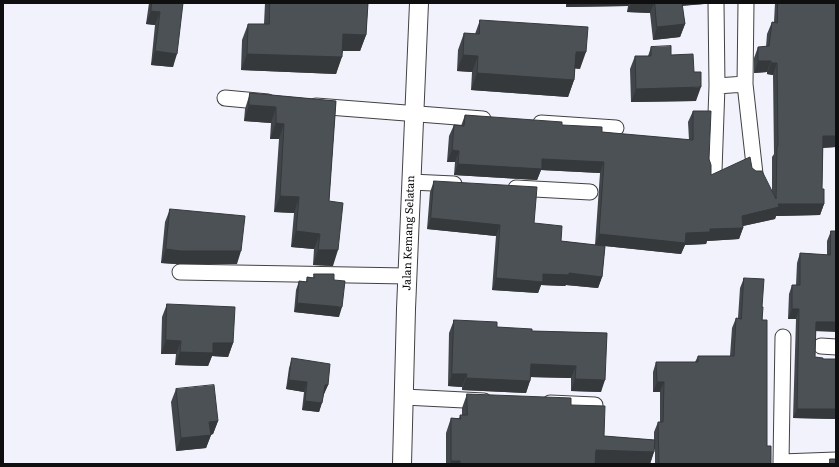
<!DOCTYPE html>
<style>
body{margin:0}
#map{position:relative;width:839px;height:467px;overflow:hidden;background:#f2f2fd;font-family:Literata,serif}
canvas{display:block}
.frame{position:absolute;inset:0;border:4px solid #0f0f0f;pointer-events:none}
</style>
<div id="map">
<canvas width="839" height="467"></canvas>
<div class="frame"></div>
</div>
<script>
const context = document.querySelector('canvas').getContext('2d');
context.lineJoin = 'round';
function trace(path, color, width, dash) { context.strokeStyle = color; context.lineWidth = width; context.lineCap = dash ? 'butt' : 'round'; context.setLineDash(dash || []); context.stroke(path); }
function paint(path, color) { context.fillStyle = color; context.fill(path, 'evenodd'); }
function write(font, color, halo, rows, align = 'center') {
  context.font = font + ' Literata,serif'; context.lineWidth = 4; context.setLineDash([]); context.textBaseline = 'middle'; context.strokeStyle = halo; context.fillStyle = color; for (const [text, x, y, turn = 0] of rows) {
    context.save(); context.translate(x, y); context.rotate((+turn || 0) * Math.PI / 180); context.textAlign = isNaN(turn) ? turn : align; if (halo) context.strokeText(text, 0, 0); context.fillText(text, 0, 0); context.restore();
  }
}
const minor = new Path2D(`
 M716 3 717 86 745 84 746 3
 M745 84 755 174
 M225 98 268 102
 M316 106 483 119
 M541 123 616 128
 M714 171 717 86
 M411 182 454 184
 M516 188 590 192
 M180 272 407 276
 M821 346 836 347
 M404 397 484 401
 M550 403 595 405
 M781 462 783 337
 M781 464V462L836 460`);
const tertiary = new Path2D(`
 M402 464 406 309 419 3`);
trace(minor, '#424242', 17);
trace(tertiary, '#424242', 20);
trace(minor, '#fff', 15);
trace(tertiary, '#fff', 18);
paint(new Path2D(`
 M149 3H183L173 67 151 65 155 25 146 24Z
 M265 3H368L366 35 360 51H343L336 74 241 70 242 40 248 24H264Z
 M566 3H704V4L682 6 685 24 680 37 653 40 650 13 627 12 628 6 566 7Z
 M775 3H836V147L823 148 822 189 824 204 820 215 776 216 775 219 743 226V228L739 239 707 241 706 244 685 245 681 254 605 246 602 277 598 288 566 285 565 286 541 285 538 293 492 290 496 236 427 229 430 192 434 181 534 223 561 241 595 245 600 173 541 170 537 180 454 175 455 162H447L449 136 454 125 461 126 465 115 562 125 602 132 689 140 688 122 693 111 709 159 711 175 752 168 772 191V157L774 154 773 75 767 74V72L754 73V58L758 47H766L767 34 772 22H774Z
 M480 20 580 69 575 68 574 80 568 97 471 90 472 72 457 71 458 50 464 33 475 34Z
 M651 47 671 55 694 72 696 101 631 102 630 69 635 56H648Z
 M250 93 336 101 329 201 333 266 313 265 314 249 291 247 294 213 274 212 279 139H270L271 123 244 121 245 109Z
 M170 209 237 264H176L161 263 165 222Z
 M831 231H836L816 331 815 357 823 359H836V419L793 418 796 319H788L789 294 792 285H796L797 263 800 253 827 255V241Z
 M314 274 334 280 339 317 294 312 296 290 299 281 306 282 307 277 313 278Z
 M744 278 762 307 767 446 771 464H655V448L650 464H446V433L451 418H459L460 415H462V408L467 394 571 405 604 436 654 440V432L658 422H660V392H653V372L656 362H695L698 356H730L732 328 736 318H738L740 288Z
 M167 304 233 343 228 357 212 356 208 366 175 365 176 354H161L162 317Z
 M454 320 497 327 532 331 607 333 601 392 571 391V378L531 377 526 393 462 390V387L448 386 449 333Z
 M292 358 328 385 324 394 319 412 302 410 304 392 286 389 289 368Z
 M176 389 218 421 213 434 211 435 206 448 176 451 171 402Z`), '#41464a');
paint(new Path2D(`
 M568 3H629L628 6 566 7Z
 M631 3H654L650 13 627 12Z
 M678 3H704V4L676 6Z
 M151 11 160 12 155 25 146 24Z
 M685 24 680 37 653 40 657 27Z
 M343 34 366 35 360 51H337Z
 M155 51 177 54 173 67 151 65Z
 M576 52H586L580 69 570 68Z
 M247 54 342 57 336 74 241 70Z
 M463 55 478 56 472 72 457 71Z
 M758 61H771L767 72 754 73Z
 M771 63H777L773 75 767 74Z
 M477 73 574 80 568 97 471 90Z
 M701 87 696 101 631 102 636 89Z
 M249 105 276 107 271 123 244 121Z
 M276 123 284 124 279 139H270Z
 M823 136H836V147L819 148Z
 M452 150 459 151 455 162H447Z
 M542 159 604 162 600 173 541 170 537 180 454 175 458 164Z
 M280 196 299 197 294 213 274 212Z
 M778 204H824L820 215 776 216 775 219 738 227 742 216Z
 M431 218 500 225 496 236 427 229Z
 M743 228 739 239 707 241 706 244 685 245 681 254 595 245 599 234 686 233 710 229Z
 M296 231 320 234 314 249 291 247Z
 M166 249 241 251 237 264H176L161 263Z
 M318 250H338L333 266 313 265Z
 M569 273 602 277 598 288 566 285 565 286 541 285 538 293 492 290 496 278 543 274Z
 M297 303 342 307 339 317 294 312Z
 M792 309H799L796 319H788Z
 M816 322H836V332L813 331Z
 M166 340 181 341 176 354H161Z
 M213 343H233L228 357 212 356 208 366 175 365 180 352Z
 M531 364 576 366 571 378 527 377Z
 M452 374H467L462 387 448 386Z
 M466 378 530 381 526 393 462 390Z
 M575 379 605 380 601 392 571 391Z
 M289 380 307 382 304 392 286 389Z
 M657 382H664L660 392H653Z
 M325 385H328L324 394H321Z
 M305 401 322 403 319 412 302 410Z
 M797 409H836V419L793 418Z
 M218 421 213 434 205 435 209 422Z
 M211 435 206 448 176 451 181 438Z
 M596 450 654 452 650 464H591Z
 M451 461H460L459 464H450Z`), '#35393c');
const building = new Path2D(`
 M152 3H183L177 54 155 51 160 12 151 11Z
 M270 3H368L366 35 343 34 342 57 247 54 248 24H269Z
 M655 3H682L685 24 657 27Z
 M778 3H836V136H823L822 189H824V204H778L779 207 742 216 743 228 710 229V232L686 233 685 243 599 234 604 162 542 159V169L458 164 459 151 452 150 454 125 464 126 465 115 562 122V125L602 127V132L693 140V111H711L709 159 711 165V175L750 157 752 168 756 171H762L776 199 777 146H778L777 63H771V61H758V47L769 46 772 22 777 23Z
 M480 20 588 27 586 52H576L574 80 477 73 478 56 463 55 464 33 479 34Z
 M671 46V55L693 54 694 72H701V87L636 89 635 56H651V47Z
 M250 93 336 101 329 201 343 203 338 250H318L320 234 296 231 299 197 280 196 284 124 276 123V107L249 105Z
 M434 181 537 187 534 223 562 226 561 241 605 246 602 277 569 273V275L543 274V282L496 278 500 225 431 218Z
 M170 209 245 216 241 251H181L166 249Z
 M831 231H836V322H816L815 357 823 358V359H836V409H797L799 309H792V285H800V253L830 255Z
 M314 274H334V280L345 281 342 307 297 303 299 281 307 282V277L314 278Z
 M744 278 764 279 762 307H763L762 320H767V446H771V464H659L658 422H663L664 382H657L656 362H698V356H734L736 318 741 319Z
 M167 304 235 307 233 343H213V353L180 352 181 341 166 340Z
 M454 320 497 322V327L532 329V331L607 333 605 380 575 379 576 366 531 364 530 381 466 378 467 374H452Z
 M292 358 330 364 328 385H325L322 403 305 401 307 382 289 380Z
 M214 385 218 421 209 422 211 435 181 438 176 389Z
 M467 394 571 398V405L605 406 604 436 655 440 654 452 596 450 595 464H460V461H451V418L461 419 460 415H467Z
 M830 459H836V464H830Z`);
paint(building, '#4c5156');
trace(building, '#35393c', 1);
write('11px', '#0f0f0f', '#fff', [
 ["Jalan Kemang Selatan",409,233,-88]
]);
</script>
